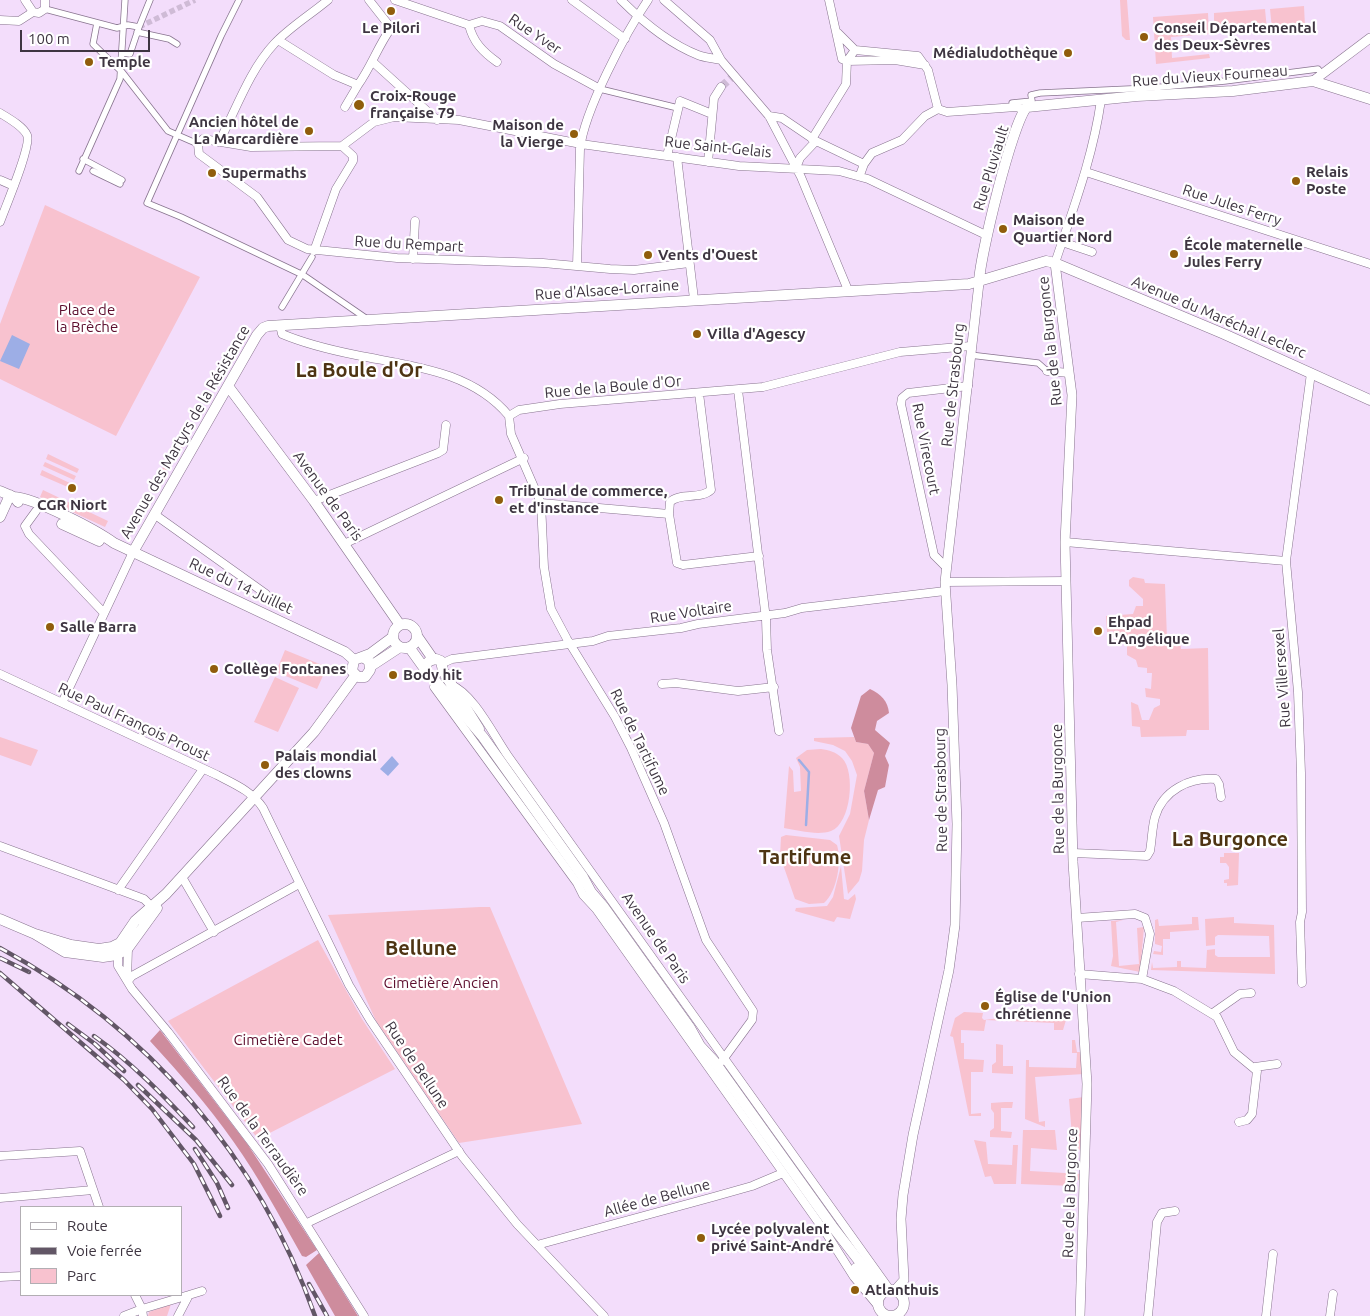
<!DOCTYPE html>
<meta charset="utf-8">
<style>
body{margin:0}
#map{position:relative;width:1370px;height:1316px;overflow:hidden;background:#f3ddfb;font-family:Ubuntu,sans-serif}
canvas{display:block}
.legend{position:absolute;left:20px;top:1206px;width:162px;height:90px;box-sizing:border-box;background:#fff;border:1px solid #b2aeb3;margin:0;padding:6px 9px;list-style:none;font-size:15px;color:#3e3541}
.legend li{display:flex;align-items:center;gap:10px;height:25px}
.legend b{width:25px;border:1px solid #b2aeb3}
.scale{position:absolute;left:20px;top:30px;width:130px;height:22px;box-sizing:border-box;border:2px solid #3e3541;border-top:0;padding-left:6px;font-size:15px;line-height:18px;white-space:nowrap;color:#3e3541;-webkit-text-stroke:4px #fff;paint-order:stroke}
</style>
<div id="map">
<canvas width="1370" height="1316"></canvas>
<ul class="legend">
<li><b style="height:6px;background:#fff"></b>Route</li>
<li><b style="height:6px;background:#625666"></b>Voie ferrée</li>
<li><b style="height:14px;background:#f8c2cf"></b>Parc</li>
</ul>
<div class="scale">100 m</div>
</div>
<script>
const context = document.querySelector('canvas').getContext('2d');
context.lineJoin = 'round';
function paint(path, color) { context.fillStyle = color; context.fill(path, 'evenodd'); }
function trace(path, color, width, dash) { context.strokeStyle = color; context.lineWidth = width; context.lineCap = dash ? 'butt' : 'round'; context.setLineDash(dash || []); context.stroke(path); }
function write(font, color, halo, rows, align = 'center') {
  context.font = font + ' Ubuntu,sans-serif'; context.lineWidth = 4.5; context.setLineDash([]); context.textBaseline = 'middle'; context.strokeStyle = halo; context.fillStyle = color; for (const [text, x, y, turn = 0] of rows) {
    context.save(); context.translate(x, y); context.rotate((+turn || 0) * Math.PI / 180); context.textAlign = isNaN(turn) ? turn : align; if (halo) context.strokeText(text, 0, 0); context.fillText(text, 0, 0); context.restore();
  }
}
paint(new Path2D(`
 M1120 0H1127L1130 40H1126L1122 36Z
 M1304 6 1305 27 1272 29 1270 9Z
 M1265 9 1267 30 1214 33V13Z
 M1208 13 1209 34 1171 37 1172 58 1209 54 1210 58 1156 64 1153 17Z
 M45 205 200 277 116 436 0 379V324Z
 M183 447 178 450 157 487 153 485 174 448Z
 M48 454 79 469 77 473 46 459Z
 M45 462 76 476 74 480 43 466Z
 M42 470 72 484 70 488 40 475Z
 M43 490 108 521 105 527 40 497Z
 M1133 577 1144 579 1145 583 1165 584 1167 639 1180 638 1181 649 1208 648 1209 730H1187L1186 736 1141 737 1140 727 1132 726 1131 702 1138 705 1142 720H1149L1154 708 1160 705V699L1146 697 1145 688 1151 689 1152 673H1147V668L1138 667 1136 660 1127 655V644H1117L1113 631 1107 632 1106 616 1133 614 1136 606H1143V599L1129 586V580Z
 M285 650 327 667 317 689 276 672Z
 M275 677 299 688 278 732 254 722Z
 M0 737 38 750 31 766 0 755Z
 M854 737 856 742 868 744 874 753 864 791 869 820 864 840 862 871 859 881 848 894 839 836 850 814 857 775 852 761 845 751 833 745 814 741V738Z
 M821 749C829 750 836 752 842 758 856 772 851 824 831 831 817 836 798 830 784 828L789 766 793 771 794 792 801 791 800 767 796 758 807 750Z
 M786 835 830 840 837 845C842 861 837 892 824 903L809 904 795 899 780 856 781 837Z
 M1224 853H1239L1238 885 1227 886V883H1224V880L1229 879V867L1226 863H1220V857H1224Z
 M841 866 844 899 848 900 855 894 856 899 850 919 837 917 834 922 795 911 796 908 827 906 833 897Z
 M480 907H490L582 1124 459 1143 376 1021 328 915Z
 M1192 917H1198L1199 930 1170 932V939H1163V955L1153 954 1154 951 1161 952 1162 946 1155 944V920L1158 919 1159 926 1192 924Z
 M1234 917V923L1274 925 1275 974 1151 970 1152 962 1153 968 1177 967V961H1181V967L1206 968 1207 950 1215 949V955L1218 957H1270L1269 936 1218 935 1215 937V945L1206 946 1205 919Z
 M1123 920 1116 922 1119 966 1139 964 1137 928 1144 927 1140 972 1111 966 1113 956 1111 921Z
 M318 940 362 1019 395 1069 258 1139 168 1021Z
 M964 1012 983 1013 982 1018 984 1020 1000 1018 1066 1020 1063 1030H1054V1023L986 1020 984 1031 961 1030V1043H964V1059L984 1060 983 1072H971V1114L981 1113V1116H969L953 1037 950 1036 955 1018Z
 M1072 1040H1075L1077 1052H1082L1084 1074 1035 1077 1039 1122 1045 1121V1127L1025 1119 1026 1060H1029V1067L1076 1068 1077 1053H1072Z
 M996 1044 1003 1045V1066H1013V1074L992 1073V1065L996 1062Z
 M1084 1097 1083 1150 1073 1149 1069 1099Z
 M1005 1102H1013L1012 1108H1001V1131L1012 1132 1011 1138 990 1137V1131L994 1128V1113L991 1109V1103Z
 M1023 1130H1055L1057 1150 1031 1148 1030 1171 1082 1174V1180H1074V1186L1021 1184Z
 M974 1140 986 1142 988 1164 1012 1165 1013 1145H1018L1016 1184H994L991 1176 985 1177Z
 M171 1304 167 1316H148L149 1312Z`), '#f8c2cf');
paint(new Path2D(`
 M870 689C881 694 888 701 889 713L877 721 875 730 890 743 885 756 889 765 885 787 878 790 869 820 864 791 874 753 868 744 856 742 851 728 861 696Z
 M160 1030 248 1145 317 1250 306 1257 302 1256C280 1217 259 1177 233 1141 208 1105 179 1073 150 1041Z
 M319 1253 358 1316H335L306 1265Z`), '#ce8c9d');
paint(new Path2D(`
 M12 335 30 344 19 369 0 361Z
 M392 756 399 764 388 776 380 769Z`), '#9daee6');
trace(new Path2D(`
 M799 760 809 772 806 825`), '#9daee6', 2.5);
trace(new Path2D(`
 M139 27 195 0`), '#cfbbd6', 5.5, [5.5, 3]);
trace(new Path2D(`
 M721 87 731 78`), '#cfbbd6', 8, [8, 4]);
const pedestrian = new Path2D(`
 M239 0 221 36 147 203 181 217 303 275 367 319
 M45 9 117 28 128 25 139 27 130 54 123 53
 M97 23 93 44 122 72 168 131 198 144
 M139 27 150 0
 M137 32 169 39 177 44
 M1153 81H1155L1156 88
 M600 89 678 108
 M1012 103 1032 101 1031 95 1040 93 1151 88 1225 81 1318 69 1322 74
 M83 159 122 180
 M79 171 120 79 125 0
 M93 171 120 184
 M282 307 312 257
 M970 355 1038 363 1047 371`);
const minor = new Path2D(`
 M25 0 33 12
 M395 0 469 25 482 21 500 26 554 64 600 89
 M572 0 625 39
 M621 0C642 21 670 44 698 55 705 58 714 58 721 60
 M664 0 710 40 721 60 769 116 801 177 848 290
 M829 0 842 59 847 61 895 60 925 65
 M33 12 39 13 45 9V0
 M0 20 19 21 33 12
 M469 25C473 42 483 52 497 62
 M838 33 855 50 918 56 928 70 938 109
 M278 40 334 75 358 85C371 67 378 46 391 28L369 0
 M373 62 437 120
 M345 107 358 85
 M938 109 947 112 1016 107 1025 110
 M0 113C8 118 23 126 27 135 32 145 5 208 0 222
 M769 116 782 118 816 141 800 158 796 168
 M812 139 846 84 847 61 855 50
 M816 141 864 164
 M219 142C236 110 249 71 274 44 290 27 310 15 328 0
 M342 146 251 147 203 139 198 144 199 154 257 197 288 240 307 249 397 258 543 263 610 269 634 270 689 263
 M342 146 374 122 394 117 459 120 581 144 739 166 839 171 868 179 986 235
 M667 156 680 101 712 114
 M677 157 694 299
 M708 162 714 98 721 87
 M1086 172 1370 264
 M860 175 864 164 872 153 902 140 925 116 938 109
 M0 180 14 186
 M1062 242 1092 252
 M314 251 336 189 353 161V156L342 146
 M413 259 415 221
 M1055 263C1073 209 1093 157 1101 100
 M577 266 580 149C584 111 626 32 648 0
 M280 325 282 334C306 344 331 350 356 355 409 366 471 370 509 416
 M1047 371 1069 373
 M738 390 766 619 767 650 779 731
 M699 393 711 490C700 500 680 492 670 502L669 514 677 563 683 565 759 556
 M509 416 511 434 541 503 544 567 551 609 567 639 615 717 631 748 664 823 706 940 753 1011 752 1020 722 1061
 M509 416 519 410 560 404 763 387 900 352 971 346
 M314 501 438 453 443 450 446 425
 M541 503 669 514
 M36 511 25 526 29 534 103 612
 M154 514 266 594
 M1065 542 1286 561
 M344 544 524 458
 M946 567 934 555 901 404 902 398 908 393 968 386
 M945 582 1066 581
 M443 663 452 659 593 641 608 636 681 628 698 624 785 613 802 608 945 591
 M0 674 217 775C234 784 252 791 263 808L349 985 370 1020 462 1156 517 1224 604 1316
 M662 684 676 683 738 691 774 687
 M451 685C473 693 494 736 508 756L890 1290
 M434 687 577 883 583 895 596 909 828 1236 854 1277 879 1307
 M62 703 133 552
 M0 846 144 899 151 906
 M1073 853 1147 856 1150 851C1152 840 1152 827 1155 817 1163 790 1190 777 1216 779L1219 784 1221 797
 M182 877 214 932
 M118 890 203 769
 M1077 918 1135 914 1145 918 1150 934 1142 979
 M118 952V966L132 989 168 1032 268 1164 364 1316
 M1079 974 1142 979 1174 991 1217 1017 1234 1052 1257 1071 1252 1114 1247 1120 1239 1122
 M127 979 128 948
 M128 981 132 976 299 884
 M1302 983 1300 922 1302 912 1301 773 1298 692 1286 561 1311 373
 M1213 1013 1240 994 1251 993
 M1255 1067 1277 1064
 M0 1156 80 1151 99 1207
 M0 1198 93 1190
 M307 1223 459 1151
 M537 1245 713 1197 752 1186 783 1173
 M0 1277 21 1276
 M189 1295 202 1291
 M124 1316 142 1309 135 1295
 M143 1316 142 1309 189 1295 178 1316
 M1148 1316 1157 1222 1162 1213 1175 1211
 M1266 1316 1273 1254
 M1330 1316 1333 1294`);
const tertiary = new Path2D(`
 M1313 81 1370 38
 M1055 263 1072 395 1065 542 1073 862 1087 1084 1080 1316
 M895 1290 904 1280 901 1219 903 1195 913 1135 949 970 955 925 957 824 952 685 945 582 979 283`);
const secondary = new Path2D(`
 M979 283C979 259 1013 120 1027 107L1137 96 1233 91 1313 81 1370 99
 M228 386 314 501 400 625
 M0 491 14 497 18 502
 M14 497C35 498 96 530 114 543L345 652 354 660
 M0 517 10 495
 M62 524 99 541
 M133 552 257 335 263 328 268 326 969 284 1046 261 1055 263 1224 334 1370 400
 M393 636a12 12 0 1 1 24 0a12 12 0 1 1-24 0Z
 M417 636 433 659
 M409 647 427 672
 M362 657 369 661 370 670 365 677H358L352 671 354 660 370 654 393 637
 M371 666 400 647
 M426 671V665L429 661 436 659 441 661 443 671 479 729
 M432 677 483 737 583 877 591 892 603 906 690 1028 700 1046 714 1061 832 1226 883 1292
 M0 919 35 934 65 952 103 957 117 955 128 948 157 908
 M35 934 71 945 99 949 112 947 120 943 135 921 166 894 314 732 355 676
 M856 1268 878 1302
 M878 1303a13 13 0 1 1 26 0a13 13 0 1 1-26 0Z`);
trace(pedestrian, '#88748f', 7);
trace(minor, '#88748f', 9);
trace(tertiary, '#88748f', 10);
trace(secondary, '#88748f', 11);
trace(pedestrian, '#fff', 5.5);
trace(minor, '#fff', 8);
trace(tertiary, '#fff', 9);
trace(secondary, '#fff', 10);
const rail = new Path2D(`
 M0 948C148 1028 259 1157 315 1316
 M0 958 29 972
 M0 973 124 1080 152 1109 194 1164 220 1216
 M68 1024 95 1044 124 1071
 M94 1036C131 1062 162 1094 193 1127
 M138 1085 196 1140 232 1185
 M195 1149 217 1183 228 1208
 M309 1284 327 1316`);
trace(rail, '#625666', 4.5);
trace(rail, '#fff', 2.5, [8]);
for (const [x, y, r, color] of [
 [391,11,5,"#905d0c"],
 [1144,37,5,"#905d0c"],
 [1068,53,5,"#905d0c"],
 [89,62,5,"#905d0c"],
 [359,105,6,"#905d0c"],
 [309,131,5,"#905d0c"],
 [574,134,5,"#905d0c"],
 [212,173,5,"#905d0c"],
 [1296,181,5,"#905d0c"],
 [1003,229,5,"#905d0c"],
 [1174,254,5,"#905d0c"],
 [648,255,5,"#905d0c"],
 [697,334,5,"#905d0c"],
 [72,488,5,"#905d0c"],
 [499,500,5,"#905d0c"],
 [50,627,5,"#905d0c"],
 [1098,631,5,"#905d0c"],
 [214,669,5,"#905d0c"],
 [393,675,5,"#905d0c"],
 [265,765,5,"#905d0c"],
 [985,1006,5,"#905d0c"],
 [701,1238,5,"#905d0c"],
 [855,1290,5,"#905d0c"]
]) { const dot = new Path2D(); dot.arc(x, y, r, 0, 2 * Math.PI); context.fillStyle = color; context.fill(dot); trace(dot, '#fff', 2); }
write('bold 15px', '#3e3541', '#fff', [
 ["Le Pilori",391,28,"center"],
 ["Conseil Départemental",1154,28],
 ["des Deux-Sèvres",1154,45],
 ["Médialudothèque",1058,53,"right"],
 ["Temple",99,62],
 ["Croix-Rouge",370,96],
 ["française 79",370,113],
 ["Ancien hôtel de",299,122,"right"],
 ["La Marcardière",299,139,"right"],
 ["Maison de",564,125,"right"],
 ["la Vierge",564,142,"right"],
 ["Relais",1306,172],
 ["Poste",1306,189],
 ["Supermaths",222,173],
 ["Maison de",1013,220],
 ["Quartier Nord",1013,237],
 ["École maternelle",1184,245],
 ["Jules Ferry",1184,262],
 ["Vents d'Ouest",658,255],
 ["Villa d'Agescy",707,334],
 ["Tribunal de commerce,",509,491],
 ["et d'instance",509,508],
 ["CGR Niort",72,505,"center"],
 ["Ehpad",1108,622],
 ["L'Angélique",1108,639],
 ["Salle Barra",60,627],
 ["Collège Fontanes",224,669],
 ["Body hit",403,675],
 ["Palais mondial",275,756],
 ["des clowns",275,773],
 ["Église de l'Union",995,997],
 ["chrétienne",995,1014],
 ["Lycée polyvalent",711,1229],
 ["privé Saint-André",711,1246],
 ["Atlanthuis",865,1290]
], 'left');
write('15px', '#3e3541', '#fff', [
 ["Rue Yver",535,34,34],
 ["Rue du Vieux Fourneau",1210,76,-4],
 ["Rue Saint-Gelais",718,147,6],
 ["Rue Pluviault",991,168,-73],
 ["Rue Jules Ferry",1232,205,18],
 ["Rue du Rempart",409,244,3],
 ["Rue d'Alsace-Lorraine",607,290,-4],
 ["Avenue du Maréchal Leclerc",1219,317,23],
 ["Rue de la Burgonce",1050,341,-96],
 ["Rue de Strasbourg",953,385,-84],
 ["Rue de la Boule d'Or",613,387,-5],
 ["Avenue des Martyrs de la Résistance",185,432,-60],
 ["Rue Virecourt",926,449,79],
 ["Avenue de Paris",328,496,54],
 ["Rue du 14 Juillet",241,586,25],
 ["Rue Voltaire",691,612,-9],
 ["Rue Villersexel",1282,678,-94],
 ["Rue Paul François Proust",134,722,25],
 ["Rue de Tartifume",640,742,64],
 ["Rue de la Burgonce",1058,789,-91],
 ["Rue de Strasbourg",941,790,-91],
 ["Avenue de Paris",656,938,55],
 ["Rue de Bellune",417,1065,56],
 ["Rue de la Terraudière",263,1136,54],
 ["Rue de la Burgonce",1070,1193,-88],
 ["Allée de Bellune",657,1198,-15]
]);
write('15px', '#5d0e2e', '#fff', [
 ["Place de",87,310],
 ["la Brèche",87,327],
 ["Cimetière Ancien",441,983],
 ["Cimetière Cadet",288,1040]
]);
write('bold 20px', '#4e3413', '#fff', [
 ["La Boule d'Or",359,370],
 ["La Burgonce",1230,839],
 ["Tartifume",805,857],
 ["Bellune",421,948]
]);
</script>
